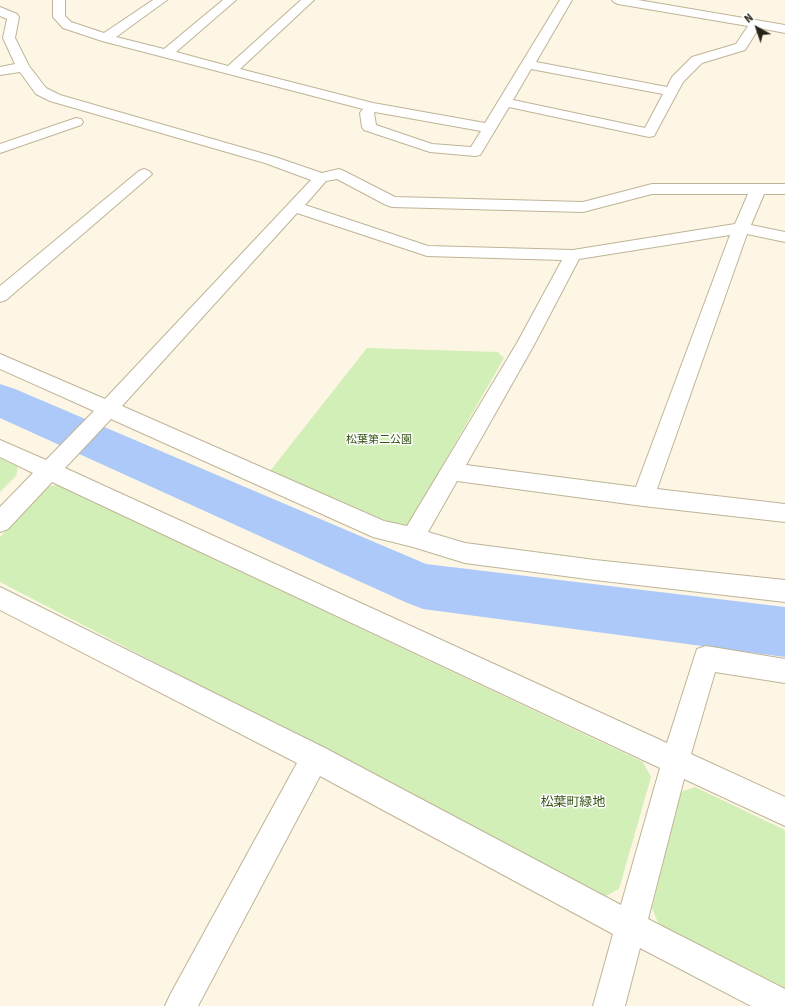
<!DOCTYPE html>
<meta charset="utf-8">
<style>
body{margin:0}
#map{position:relative;width:785px;height:1006px;overflow:hidden;background:#fdf6e4;font-family:"Source Sans 3",sans-serif}
canvas{display:block}
.north{position:absolute;left:737px;top:8px;width:40px;height:40px;-webkit-text-stroke:3px #fff;paint-order:stroke;rotate:320deg;font-size:11px;font-weight:700;line-height:16px;text-align:center;color:#272317}
.north::after{content:'';display:block;margin:auto;width:14px;height:18px;background:#272317;clip-path:polygon(50% 0,100% 100%,50% 72%,0 100%)}
</style>
<div id="map">
<canvas width="785" height="1006"></canvas>
<div class="north">N</div>
</div>
<script>
const context = document.querySelector('canvas').getContext('2d');
context.lineJoin = 'round';
function paint(path, color) { context.fillStyle = color; context.fill(path, 'evenodd'); }
function trace(path, color, width, dash) { context.strokeStyle = color; context.lineWidth = width; context.lineCap = dash ? 'butt' : 'round'; context.setLineDash(dash || []); context.stroke(path); }
function write(font, color, halo, rows, align = 'center') {
  context.font = font + ' "Source Sans 3","Noto Sans JP",sans-serif'; context.lineWidth = 3; context.setLineDash([]); context.textBaseline = 'middle'; context.strokeStyle = halo; context.fillStyle = color; for (const [text, x, y, turn = 0] of rows) {
    context.save(); context.translate(x, y); context.rotate((+turn || 0) * Math.PI / 180); context.textAlign = isNaN(turn) ? turn : align; if (halo) context.strokeText(text, 0, 0); context.fillText(text, 0, 0); context.restore();
  }
}
paint(new Path2D(`
 M367 348 498 352 504 358 406 529 270 471Z
 M0 458 18 467 16 476 0 492Z
 M57 485 643 762 651 777 619 889 606 896 0 582V537L46 487Z
 M695 787 785 830V990L659 925 652 908 681 792Z`), '#d1efb6');
paint(new Path2D(`
 M0 384 15 389 426 564 785 607V657L423 609 405 602 0 418Z`), '#acc9fa');
const minor = new Path2D(`
 M53 0H65V16L71 22 104 33 153 0H167L116 37 164 49 223 0H236L176 52 228 66 301 0H314L240 69 373 103 485 123 560 0H572L536 62 667 87 672 77 692 57 736 44 748 26 618 4 614 2 612 0H638L785 25V33L759 28 745 50 702 63 683 82 654 136 649 137 509 107 482 152 480 155 475 156 430 152 364 130 362 127 360 113 363 109 102 41 63 28 53 17ZM531 69 663 94 645 128 513 100ZM375 112 481 131 471 147 432 144 376 125 374 113Z
 M0 7 17 14 19 17 15 38 29 66 46 88 60 95 275 157 322 173 339 169 344 171 395 197 583 202 652 184H785V194H764L751 225 785 232V242L747 234 657 489 785 504V522L643 506 457 481 428 532 465 543 595 560 785 580V602L595 580 465 563 413 547 373 537 111 419 65 468 667 743 697 649 706 646 785 659V683L715 672 691 754 785 797V826L684 779 648 919 785 989V1006H751L640 948 625 1006H593L613 934 320 776 198 1006H165L170 995 297 763 0 610V587L325 748 621 905 660 768 52 482 8 529 0 532V507L33 473 0 457V440L46 460 94 411 0 369V354L105 399 311 180 265 163 50 101 36 94 20 72 0 75V67L15 64 3 38 7 19 0 16ZM337 179 386 205 392 207 583 212 652 194H748L735 224 573 250 428 246 305 205 326 181ZM297 213 427 256 562 260 517 343 407 526 384 521 122 406ZM730 235 636 487 466 465 534 345 579 259Z
 M76 118 81 119 83 122 81 125 0 153V144Z
 M144 169 149 171 152 174 149 177 6 300 0 302V286L139 171Z`);
trace(minor, '#bfb497', 2);
paint(minor, '#fff');
write('11px', '#375415', '#fff', [
 ["松葉第二公園",379,441]
]);
write('13px', '#375415', '#fff', [
 ["松葉町緑地",573,803]
]);
</script>
